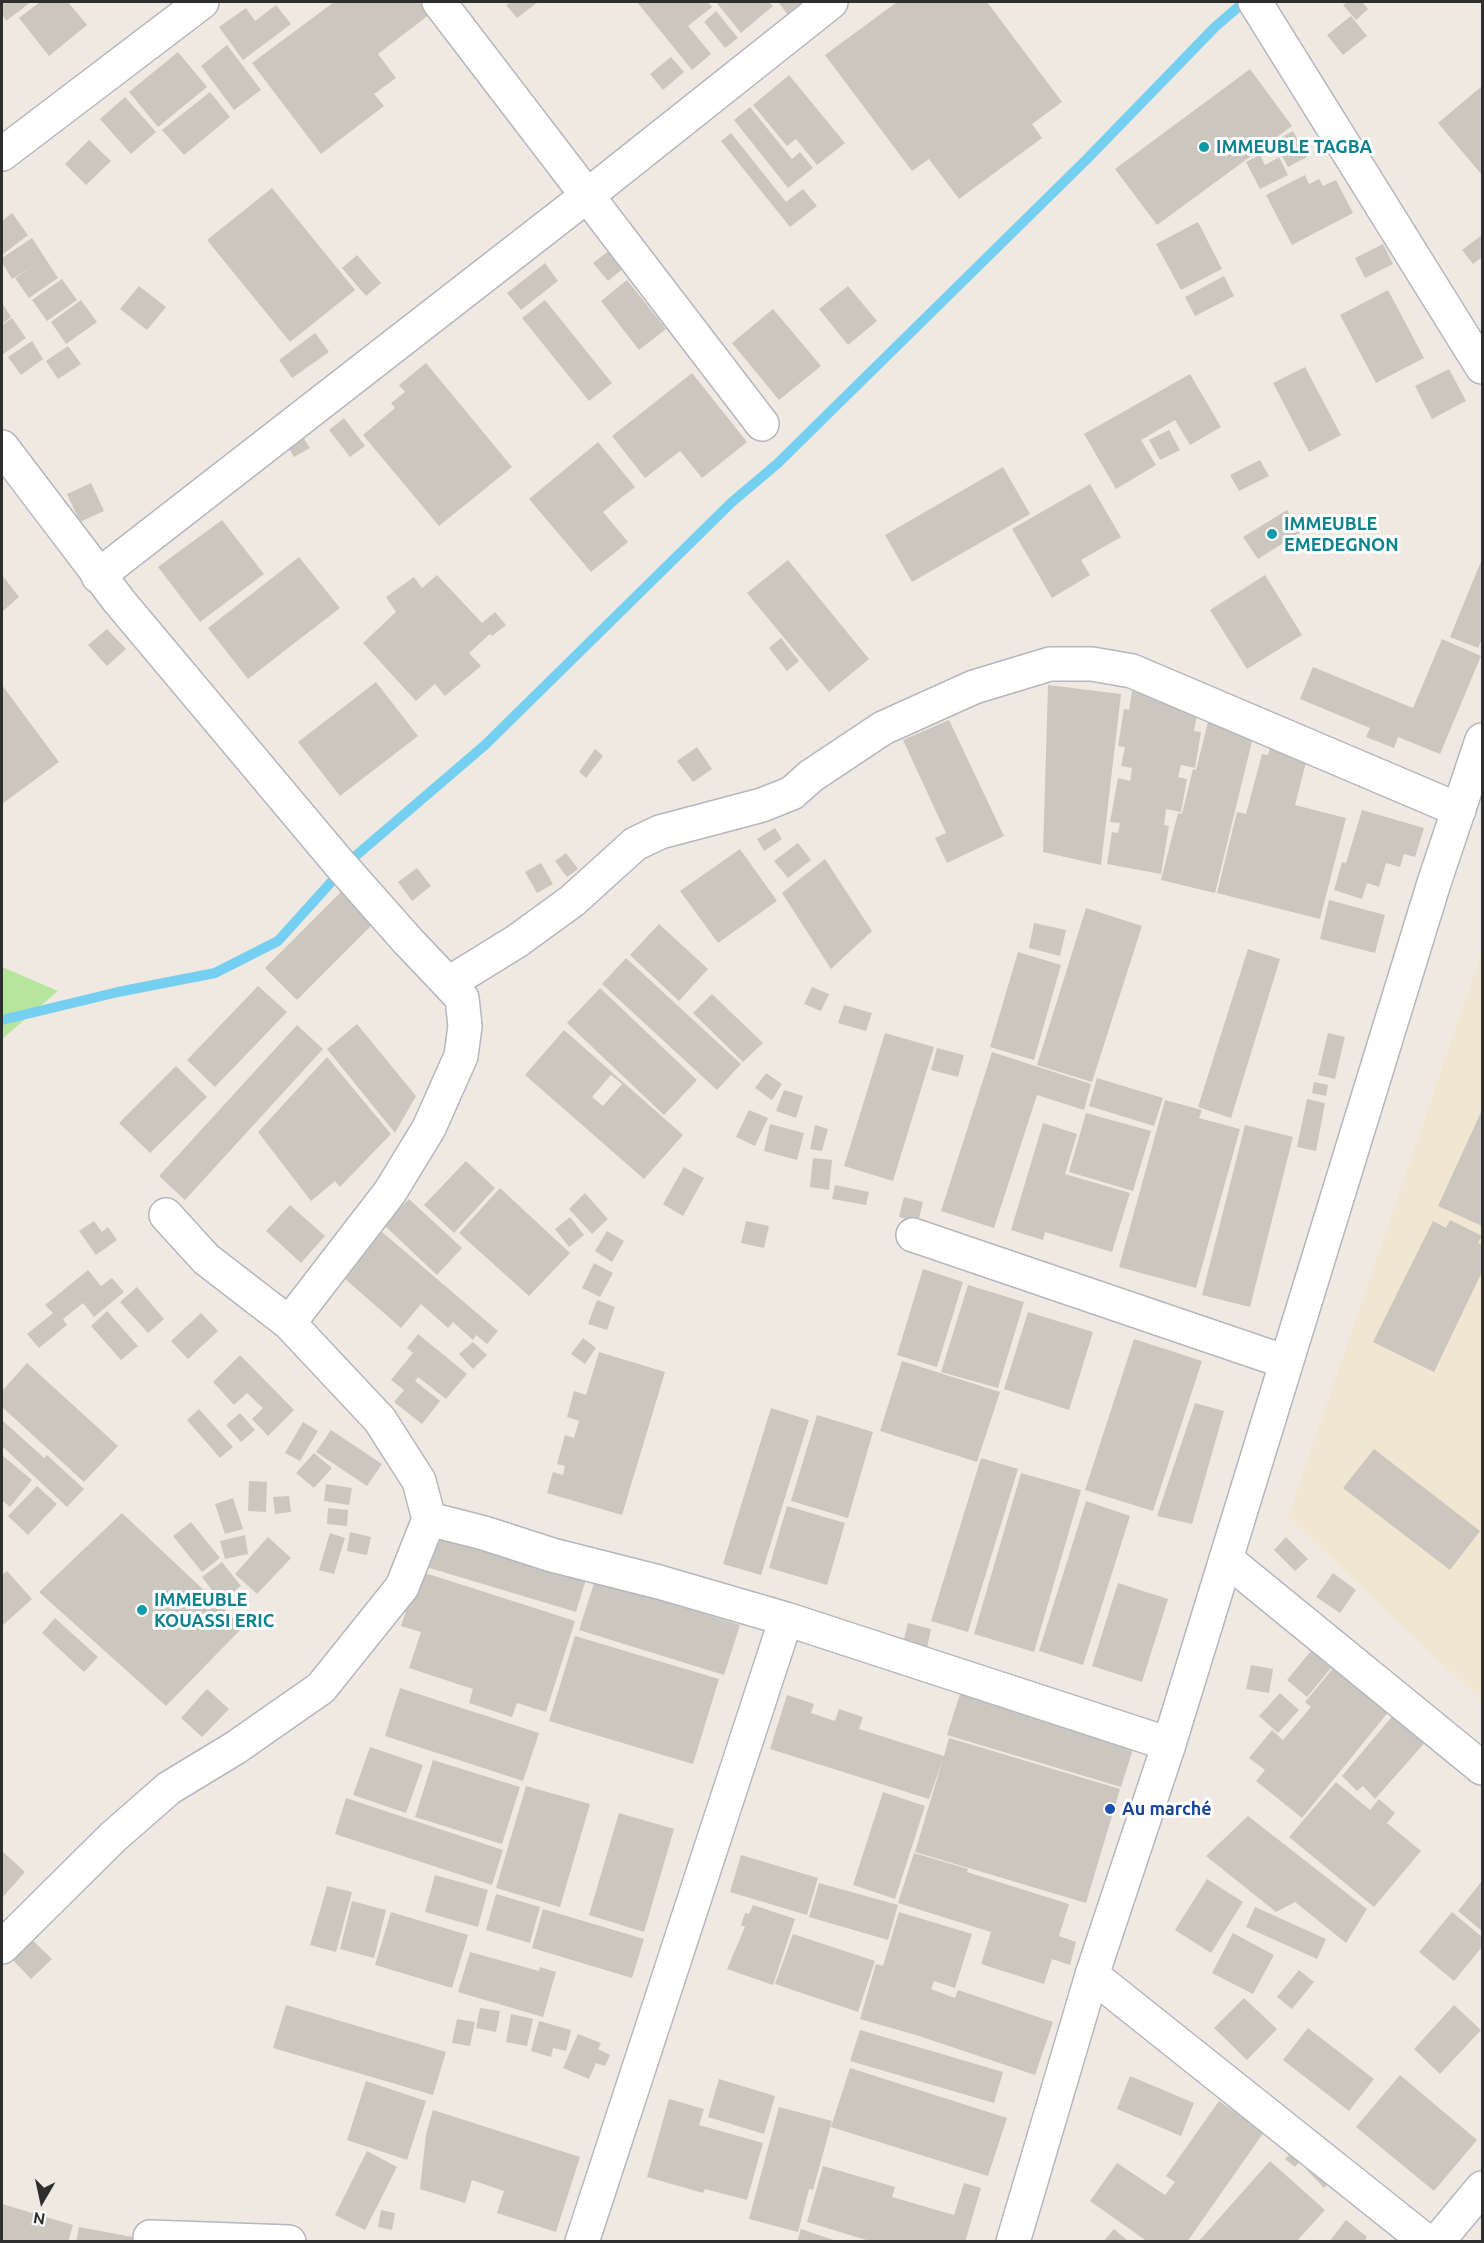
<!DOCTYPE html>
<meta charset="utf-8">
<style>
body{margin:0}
#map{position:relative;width:1484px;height:2243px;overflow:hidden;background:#efe9e1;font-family:Ubuntu,sans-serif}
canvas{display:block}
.frame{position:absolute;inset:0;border:3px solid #2e2e2e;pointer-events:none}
.north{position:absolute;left:12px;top:2171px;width:60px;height:60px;-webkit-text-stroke:4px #fff;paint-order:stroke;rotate:189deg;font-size:16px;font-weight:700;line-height:24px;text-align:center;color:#2e2e2e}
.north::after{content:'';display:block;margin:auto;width:21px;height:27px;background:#2e2e2e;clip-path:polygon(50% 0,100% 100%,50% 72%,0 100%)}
</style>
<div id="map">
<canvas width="1484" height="2243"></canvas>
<div class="frame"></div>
<div class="north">N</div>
</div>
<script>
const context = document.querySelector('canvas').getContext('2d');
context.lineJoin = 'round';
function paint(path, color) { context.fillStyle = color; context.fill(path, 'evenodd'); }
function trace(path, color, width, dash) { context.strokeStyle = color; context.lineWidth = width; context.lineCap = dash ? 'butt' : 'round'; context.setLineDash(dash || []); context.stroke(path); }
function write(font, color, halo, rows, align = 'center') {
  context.font = font + ' Ubuntu,sans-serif'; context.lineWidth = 6; context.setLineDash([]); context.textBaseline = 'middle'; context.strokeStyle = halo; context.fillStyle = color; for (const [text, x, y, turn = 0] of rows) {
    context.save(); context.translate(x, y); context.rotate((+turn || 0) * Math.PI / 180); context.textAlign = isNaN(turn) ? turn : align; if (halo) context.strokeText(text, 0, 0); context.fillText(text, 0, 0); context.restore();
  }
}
paint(new Path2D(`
 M1482 952V1701L1288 1517Z`), '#f0e6d1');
paint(new Path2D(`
 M2 967 58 991 2 1039Z`), '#b6e59e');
trace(new Path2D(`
 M2 1020 118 992 215 973 278 941 352 859 485 745 732 502 777 464 1087 159 1215 27 1244 2`), '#75cff0', 10);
paint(new Path2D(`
 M2 2H31L6 21 2 14Z
 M40 2H68L87 25 49 56 19 18Z
 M334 2H420L430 14 378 54 396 78 374 94 384 106 321 154 252 63Z
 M511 2H538L517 18 506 5Z
 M637 2H708L712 7 688 26 711 54 692 70Z
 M716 2H769L773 6 741 33Z
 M778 2H807L789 16Z
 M897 2H987L1062 102 1032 124 1042 138 959 199 929 159 912 171 825 55Z
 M1347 2H1362L1368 9 1356 20 1343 5Z
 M276 5 291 24 243 60 219 27 246 8 255 21Z
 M716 11 738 38 725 48 704 22Z
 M1351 16 1367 36 1343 55 1327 35Z
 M227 45 261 90 234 110 201 66Z
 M178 52 207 87 158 127 129 92Z
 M671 57 684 72 663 90 650 74Z
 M1250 69 1292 126 1157 225 1115 169Z
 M789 75 845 143 817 165 796 139 787 146 753 105Z
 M1482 86V175L1438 123Z
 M210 92 230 117 184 155 162 130Z
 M125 97 156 132 131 154 100 119Z
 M750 107 792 159 800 152 813 168 788 188 734 120Z
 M1293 131 1307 157 1288 167 1274 141Z
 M731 133 786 202 803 189 817 206 790 227 721 141Z
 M89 140 111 161 86 185 65 164Z
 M1260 155 1265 165 1279 157 1288 175 1260 189 1246 162Z
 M1305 175 1309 184 1319 179 1323 186 1336 180 1353 213 1292 245 1266 195Z
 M272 188 355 290 290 342 207 240Z
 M12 213 28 235 2 255V221Z
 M1198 222 1222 269 1181 290 1156 244Z
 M1482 235V257L1473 264 1462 250Z
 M32 238 58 278 29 298 15 278 33 266 12 279 2 262V258Z
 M1383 244 1393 264 1365 278 1355 258Z
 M610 250 625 267 608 281 593 263Z
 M357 255 381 283 366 296 342 268Z
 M545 263 558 281 521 310 507 293Z
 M1224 276 1234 296 1195 316 1185 297Z
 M62 279 77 300 47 321 32 300Z
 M627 280 666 329 639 350 601 301Z
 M139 286 166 307 147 330 120 309Z
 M848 286 877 321 848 345 819 309Z
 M1388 290 1424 358 1376 383 1340 315Z
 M81 300 97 322 66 344 51 322Z
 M545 300 612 383 589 401 522 318Z
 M2 303 11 317 2 324Z
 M773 309 821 366 779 400 732 343Z
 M12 318 26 338 2 355V325Z
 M315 333 329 352 292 378 279 360Z
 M32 341 43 359 21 375 8 357Z
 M68 346 81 364 58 379 46 361Z
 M426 363 512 467 439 526 363 435 395 408 391 403 405 392 399 385Z
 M1305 367 1341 435 1309 452 1273 383Z
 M1449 369 1466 401 1432 419 1415 386Z
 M692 373 747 442 702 478 680 451 645 478 612 436Z
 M1190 374 1221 427 1190 445 1175 420 1141 440 1156 465 1116 489 1084 434Z
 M344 418 365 446 350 457 329 430Z
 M1169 430 1180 450 1160 460 1149 440Z
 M302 436 310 448 294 457 287 445Z
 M598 442 635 487 603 512 628 542 591 572 529 499Z
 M1260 460 1269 476 1239 491 1230 475Z
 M1003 467 1030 514 912 582 885 535Z
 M91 483 104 511 80 522 67 494Z
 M1090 484 1121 537 1081 560 1090 575 1052 598 1012 529Z
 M1287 510 1301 532 1258 559 1243 537Z
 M222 520 264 574 200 622 158 567Z
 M299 557 340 608 248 679 208 628Z
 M1482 559V639L1478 648 1450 637Z
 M788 560 869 659 829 692 747 593Z
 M2 575 19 597 2 612Z
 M437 575 482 623 495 612 506 625 492 636 490 634 469 653 481 666 445 696 435 684 416 701 363 643 396 612 386 597 414 577 422 588Z
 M1265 575 1302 635 1247 669 1210 610Z
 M107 629 126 649 107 666 88 645Z
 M781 638 799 661 787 671 769 648Z
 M1442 639 1481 656 1440 754 1398 737 1394 748 1366 737 1370 728 1300 699 1313 667 1413 708Z
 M376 682 418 736 340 796 298 742Z
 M2 685 59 762 2 804Z
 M1048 685 1121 694 1101 865 1043 852Z
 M1132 691 1199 704 1194 731 1201 732 1195 768 1181 765 1178 777 1187 779 1181 812 1166 809 1164 825 1169 826 1161 874 1107 864 1112 832 1118 833 1120 823 1110 822 1118 778 1130 781 1132 768 1121 766 1125 747 1118 746 1124 709 1129 710Z
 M1209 718 1255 729 1215 893 1161 880 1178 813 1182 814 1193 769 1196 770Z
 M949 720 1004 836 947 863 935 838 946 833 903 740Z
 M1275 729 1312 739 1295 805 1346 818 1320 919 1217 893 1237 812 1246 814 1262 754 1268 755Z
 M697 747 712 769 693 782 677 761Z
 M595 749 603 756 586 778 579 772Z
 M1362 810 1424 828 1415 857 1404 854 1400 867 1386 863 1379 887 1367 883 1362 899 1334 890 1342 862 1346 863Z
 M775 828 782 839 764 851 757 839Z
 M798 843 811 860 788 878 774 861Z
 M740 849 777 901 718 943 680 891Z
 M566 853 578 869 567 877 555 861Z
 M825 859 872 931 831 969 782 893Z
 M541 863 553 884 537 893 525 872Z
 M417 868 431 886 412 901 398 882Z
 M341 892 374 923 297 1000 265 968Z
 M1329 900 1385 915 1375 953 1320 939Z
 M1086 908 1142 926 1092 1082 1037 1065Z
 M1034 923 1066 930 1060 956 1029 948Z
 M659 924 708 969 679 1001 630 955Z
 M1248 949 1280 959 1231 1118 1198 1107Z
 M1018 952 1061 965 1034 1060 990 1047Z
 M626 958 741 1064 717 1090 602 984Z
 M258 986 287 1012 215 1087 187 1060Z
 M812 987 829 994 821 1011 804 1004Z
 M600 988 697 1080 664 1115 567 1023Z
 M712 994 763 1043 743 1062 693 1013Z
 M844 1005 872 1013 866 1031 838 1023Z
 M357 1024 416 1096 395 1133 327 1049Z
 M297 1025 323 1049 185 1200 159 1176Z
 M564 1030 683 1135 644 1179 525 1075ZM611 1075 622 1084 603 1106 592 1097Z
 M885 1033 934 1047 893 1181 844 1166Z
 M1328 1033 1345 1037 1335 1079 1318 1075Z
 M937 1048 964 1055 958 1077 931 1070Z
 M992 1052 1091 1084 1084 1110 1037 1095 994 1228 941 1211Z
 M327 1057 391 1134 340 1187 335 1181 311 1201 258 1132Z
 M176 1066 207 1097 150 1153 119 1123Z
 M766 1073 782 1084 772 1100 755 1088Z
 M1097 1078 1163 1098 1154 1126 1089 1106Z
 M1314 1082 1328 1085 1326 1096 1312 1093Z
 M784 1090 803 1096 796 1118 776 1111Z
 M1307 1099 1325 1103 1316 1151 1297 1147Z
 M1165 1100 1202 1110 1199 1118 1240 1129 1196 1288 1119 1267Z
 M749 1110 768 1118 755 1146 736 1137Z
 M1482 1110V1226L1438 1206Z
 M1086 1113 1151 1131 1133 1191 1069 1172Z
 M1043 1123 1077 1134 1065 1174 1130 1193 1112 1252 1045 1232 1043 1240 1011 1230Z
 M770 1124 804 1133 797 1160 764 1151Z
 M815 1125 828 1129 822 1151 810 1149Z
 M1245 1125 1293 1137 1250 1307 1202 1295Z
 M813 1158 832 1160 829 1190 810 1187Z
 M466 1161 495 1188 454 1233 424 1205Z
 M684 1167 704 1178 683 1216 663 1204Z
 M835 1185 869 1192 866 1205 832 1199Z
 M500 1188 570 1253 529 1296 459 1233Z
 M585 1193 608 1219 592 1234 569 1209Z
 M904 1197 923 1202 918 1222 899 1217Z
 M409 1199 462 1248 437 1275 384 1225Z
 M290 1205 325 1236 301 1263 266 1231Z
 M570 1217 584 1235 569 1247 555 1229Z
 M1450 1220 1482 1236 1478 1243 1482 1245V1272L1434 1372 1373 1342 1433 1221 1446 1228Z
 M94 1221 102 1232 108 1227 117 1240 96 1255 79 1231Z
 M746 1221 769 1226 764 1248 741 1243Z
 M375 1226 498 1331 487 1344 476 1335 473 1340 453 1322 448 1328 421 1304 401 1328 336 1271Z
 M607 1231 624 1241 612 1262 595 1251Z
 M594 1263 613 1273 600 1297 582 1288Z
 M923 1269 963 1282 937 1367 897 1355Z
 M88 1270 101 1286 112 1278 124 1292 94 1317 83 1303 63 1319 67 1325 39 1348 27 1334 53 1313 45 1305Z
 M968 1285 1024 1302 998 1388 941 1372Z
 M137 1287 164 1319 148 1333 120 1302Z
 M597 1300 615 1307 607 1330 588 1324Z
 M107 1311 138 1346 121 1360 91 1326Z
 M1028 1312 1093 1332 1069 1410 1004 1389Z
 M201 1313 218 1331 188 1359 171 1341Z
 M418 1334 467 1374 446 1399 418 1377 415 1381 440 1401 422 1424 394 1402 404 1390 391 1380 413 1353 407 1348Z
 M583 1338 596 1348 585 1364 571 1354Z
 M1134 1339 1202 1361 1153 1511 1085 1490Z
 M473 1342 487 1355 473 1369 459 1354Z
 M599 1352 665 1372 622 1515 547 1493 553 1472 563 1475 565 1466 557 1464 565 1435 574 1438 579 1421 567 1417 574 1391 586 1395Z
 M240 1355 294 1410 268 1436 252 1419 263 1408 247 1393 234 1405 213 1382Z
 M902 1361 1000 1392 977 1462 880 1431Z
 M27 1363 118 1446 84 1482 2 1407V1391Z
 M1195 1403 1224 1411 1192 1524 1157 1516Z
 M771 1408 809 1420 761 1575 723 1564Z
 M199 1409 233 1447 220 1458 187 1420Z
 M240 1413 255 1430 241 1442 226 1425Z
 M817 1415 873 1432 848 1518 791 1501Z
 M2 1420 44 1458 47 1455 84 1489 67 1507 2 1446Z
 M303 1422 318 1431 300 1461 285 1453Z
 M331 1430 382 1464 367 1486 316 1452Z
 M1374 1449 1480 1531 1450 1570 1343 1488Z
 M314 1453 332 1468 314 1488 296 1473Z
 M2 1455 32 1480 10 1507 2 1500Z
 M981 1458 1018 1469 968 1632 931 1621Z
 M1021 1473 1081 1490 1034 1652 974 1634Z
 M249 1481 267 1482 266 1512 248 1511Z
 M326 1484 352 1488 349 1505 324 1501Z
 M37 1486 57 1504 28 1535 8 1516Z
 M289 1496 291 1512 275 1514 273 1497Z
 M233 1498 243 1529 225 1534 215 1504Z
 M1086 1501 1130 1516 1083 1665 1039 1651Z
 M787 1506 845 1523 827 1585 769 1568Z
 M328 1508 348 1510 347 1526 327 1524Z
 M122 1513 243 1627 166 1706 39 1592Z
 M191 1522 220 1558 202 1572 173 1536Z
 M433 1530 587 1576 576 1612 423 1566Z
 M350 1532 371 1537 367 1555 347 1551Z
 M330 1533 345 1538 334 1574 319 1570Z
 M245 1535 248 1554 225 1559 220 1541Z
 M268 1537 291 1558 257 1594 235 1574Z
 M1286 1537 1308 1559 1295 1571 1274 1550Z
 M222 1562 241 1586 221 1602 202 1577Z
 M7 1571 32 1599 2 1626V1575Z
 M419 1571 575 1621 546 1712 517 1703 512 1717 469 1703 473 1689 409 1668 421 1632 401 1626Z
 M1333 1573 1356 1590 1340 1613 1316 1597Z
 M595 1580 740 1625 724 1675 579 1630Z
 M1118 1583 1168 1599 1142 1682 1092 1666Z
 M55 1618 98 1657 84 1672 42 1633Z
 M908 1623 931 1629 926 1652 902 1647Z
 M575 1636 719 1679 693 1764 549 1721Z
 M1315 1646 1336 1662 1307 1697 1287 1680Z
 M1251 1665 1273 1669 1269 1693 1246 1689Z
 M1335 1666 1390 1710 1302 1818 1256 1781 1265 1770 1249 1758 1272 1730 1283 1740 1311 1707 1305 1702Z
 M400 1688 539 1733 523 1781 385 1736Z
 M207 1689 229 1709 202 1737 181 1718Z
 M1280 1693 1299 1710 1278 1733 1259 1716Z
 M960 1694 1134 1746 1121 1787 947 1735Z
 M787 1695 814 1704 811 1713 835 1721 839 1709 863 1717 859 1729 944 1756 949 1738 1120 1789 1086 1903 915 1852 943 1759 929 1799 770 1749Z
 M1395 1713 1428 1739 1375 1799 1363 1786 1357 1791 1342 1776Z
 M370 1747 423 1765 406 1813 353 1795Z
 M433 1760 520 1787 502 1844 415 1817Z
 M1336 1782 1370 1810 1379 1799 1395 1813 1387 1823 1421 1851 1374 1907 1289 1837Z
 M526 1786 590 1804 560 1907 496 1888Z
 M883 1792 925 1806 895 1899 853 1885Z
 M346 1798 503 1850 492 1885 335 1834Z
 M619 1813 674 1829 644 1932 589 1915Z
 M1248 1816 1367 1909 1346 1943 1295 1902 1276 1912 1206 1856Z
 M2 1851 25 1872 2 1898Z
 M914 1853 968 1869 967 1872 1069 1904 1059 1936 1076 1942 1070 1965 1052 1959 1044 1984 981 1964 991 1932 898 1903Z
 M741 1855 818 1878 807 1915 730 1892Z
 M435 1875 488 1890 478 1927 425 1912Z
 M1207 1879 1243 1902 1211 1953 1175 1930Z
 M1482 1881V1931L1458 1911Z
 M819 1883 898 1905 888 1940 809 1917Z
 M327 1886 352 1892 336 1952 310 1945Z
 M496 1894 540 1907 530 1943 486 1930Z
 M352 1901 386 1910 374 1958 340 1949Z
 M753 1905 795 1919 773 1985 727 1969 745 1927 741 1925 745 1913 749 1914Z
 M1255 1907 1326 1939 1317 1959 1246 1927Z
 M543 1909 644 1939 632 1978 532 1948Z
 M391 1912 468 1935 452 1988 375 1965Z
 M899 1912 972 1934 955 1988 934 1981 931 1989 955 1998 958 1990 1053 2022 1035 2075 919 2036 860 2019 876 1964 883 1966Z
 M1452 1912 1482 1937V1947L1454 1981 1419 1952Z
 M1233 1933 1274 1955 1253 1994 1212 1973Z
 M793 1934 875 1961 858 2012 775 1984Z
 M27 1935 52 1959 31 1979 7 1954Z
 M470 1952 539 1971 540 1967 556 1972 543 2017 458 1992Z
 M1299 1970 1314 1982 1292 2009 1277 1997Z
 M1244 1998 1277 2029 1247 2060 1214 2028Z
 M286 2005 446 2052 433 2095 273 2048Z
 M1454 2005 1481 2030 1440 2074 1414 2049Z
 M480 2008 500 2011 496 2032 476 2028Z
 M511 2014 533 2019 527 2046 506 2042Z
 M457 2019 475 2022 470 2046 452 2043Z
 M539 2021 571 2030 566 2051 553 2048 551 2057 531 2051Z
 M1308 2028 1374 2079 1349 2111 1283 2060Z
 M860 2030 1003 2072 994 2103 850 2061Z
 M578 2034 601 2043 598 2049 610 2055 605 2066 596 2063 589 2079 563 2068Z
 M850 2068 1007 2118 988 2176 831 2127Z
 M1400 2075 1477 2140 1434 2191 1356 2127Z
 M1130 2076 1194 2103 1181 2136 1117 2109Z
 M719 2079 775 2096 764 2134 708 2117Z
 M366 2081 426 2101 407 2160 347 2140Z
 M669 2099 704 2109 699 2125 763 2143 747 2200 705 2189 703 2193 647 2177Z
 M1219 2101 1264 2132 1187 2242H1148L1090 2201 1117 2163 1165 2195 1175 2182 1166 2176Z
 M779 2107 832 2121 813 2190 809 2189 798 2232 749 2219Z
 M433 2110 580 2157 556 2232 497 2213 504 2191 472 2180 465 2203 420 2189 426 2134Z
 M1300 2143 1309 2151 1295 2167 1285 2159Z
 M367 2151 397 2167 365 2230 335 2215Z
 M1318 2158 1336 2176 1324 2188 1306 2169Z
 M1270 2161 1325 2210 1296 2242H1198Z
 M823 2166 895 2187 892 2197 954 2215 964 2183 981 2188 965 2242H873L807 2222Z
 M2 2204 73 2225 68 2242H2Z
 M381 2210 395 2213 392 2230 378 2227Z
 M1346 2220 1367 2237 1364 2242H1329Z
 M79 2227 138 2238 137 2242H76Z
 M801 2229 837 2241V2242H797Z
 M1114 2229 1129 2242H1103Z`), '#cbc7bf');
const minor = new Path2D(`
 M439 2 762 424
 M2 154 202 2
 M2 447 119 601 338 862 407 940 462 998 465 1026 461 1056 429 1128 390 1192 289 1323
 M98 576 588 195 831 2
 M449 983 517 941 572 901 635 844 660 832 762 805 792 793 811 776 883 728 974 687 1050 664H1092L1132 671 1459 810
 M913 1235 1286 1362
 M429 1519 484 1533 552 1555 659 1582 786 1619 1169 1744
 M1226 1559 1482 1768
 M2 1947 113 1837 169 1788 235 1748 321 1688 402 1587 429 1519 419 1481 380 1420 289 1323 206 1259 166 1215
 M1092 1975 1427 2242
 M150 2237 289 2242
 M582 2242 786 1619
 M1437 2242 1482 2188`);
const tertiary = new Path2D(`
 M1255 2 1482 367
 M1013 2242 1092 1975 1169 1744 1434 883 1482 740`);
trace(minor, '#b4b7c1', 36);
trace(tertiary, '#b4b7c1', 36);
trace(minor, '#fff', 33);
trace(tertiary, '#fff', 33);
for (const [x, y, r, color] of [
 [1204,147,6,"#0f9aa8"],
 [1272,534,6,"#0f9aa8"],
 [142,1610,6,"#0f9aa8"],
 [1110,1809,6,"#1a4fb4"]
]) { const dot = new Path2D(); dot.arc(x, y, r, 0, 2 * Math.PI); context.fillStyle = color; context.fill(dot); trace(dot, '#fff', 2); }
write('bold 18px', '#0d838f', '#fff', [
 ["IMMEUBLE TAGBA",1216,147],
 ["IMMEUBLE",1284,524],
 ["EMEDEGNON",1284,545],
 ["IMMEUBLE",154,1600],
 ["KOUASSI ERIC",154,1621]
], 'left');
write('bold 18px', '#164399', '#fff', [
 ["Au marché",1122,1809]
], 'left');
</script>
